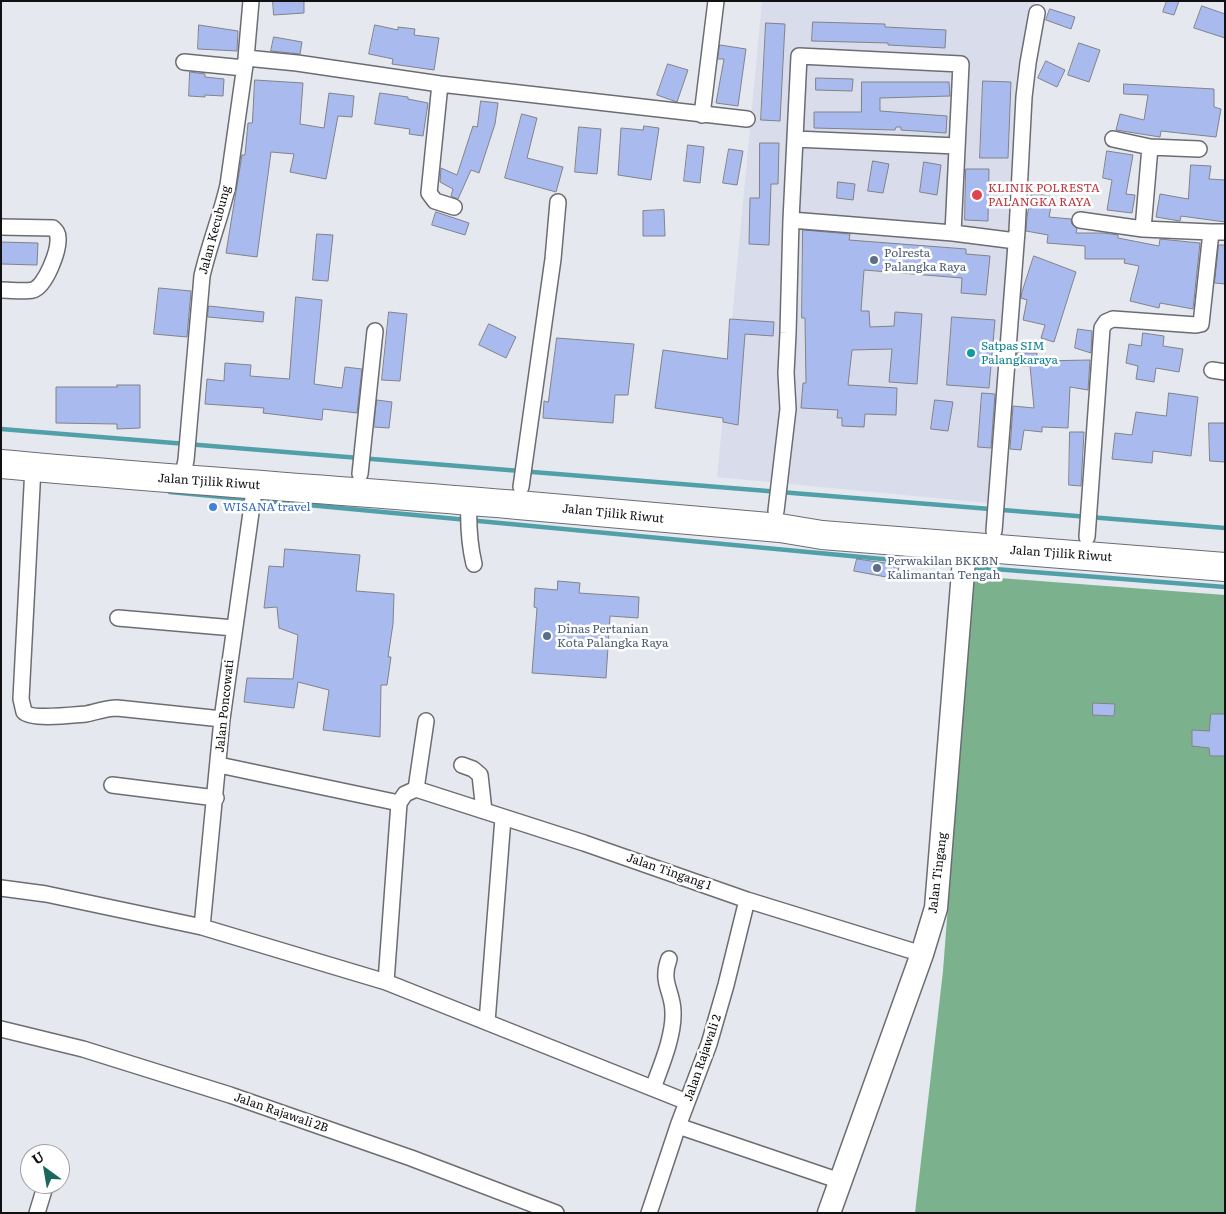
<!DOCTYPE html>
<style>
body{margin:0}
#map{position:relative;width:1226px;height:1214px;overflow:hidden;background:#e5e8ee;font-family:Literata,serif}
canvas{display:block}
.frame{position:absolute;inset:0;border:2px solid #111113;pointer-events:none}
.north{position:absolute;left:20px;top:1144px;width:50px;height:50px;box-sizing:border-box;background:#fff;border:1px solid #a0a0a1;border-radius:50%;rotate:328deg;font-size:14px;font-weight:700;line-height:20px;text-align:center;color:#111113}
.north::after{content:'';display:block;margin:auto;width:18px;height:22px;background:#1b665e;clip-path:polygon(50% 0,100% 100%,50% 72%,0 100%)}
</style>
<div id="map">
<canvas width="1226" height="1214"></canvas>
<div class="frame"></div>
<div class="north">U</div>
</div>
<script>
const context = document.querySelector('canvas').getContext('2d');
context.lineJoin = 'round';
function paint(path, color) { context.fillStyle = color; context.fill(path, 'evenodd'); }
function trace(path, color, width, dash) { context.strokeStyle = color; context.lineWidth = width; context.lineCap = dash ? 'butt' : 'round'; context.setLineDash(dash || []); context.stroke(path); }
function write(font, color, halo, rows, align = 'center') {
  context.font = font + ' Literata,serif'; context.lineWidth = 5; context.setLineDash([]); context.textBaseline = 'middle'; context.strokeStyle = halo; context.fillStyle = color; for (const [text, x, y, turn = 0] of rows) {
    context.save(); context.translate(x, y); context.rotate((+turn || 0) * Math.PI / 180); context.textAlign = isNaN(turn) ? turn : align; if (halo) context.strokeText(text, 0, 0); context.fillText(text, 0, 0); context.restore();
  }
}
paint(new Path2D(`
 M762 1H1035L987 503 717 477Z`), '#d9ddeb');
paint(new Path2D(`
 M973 576 1225 595V1213H915L943 971Z`), '#7bb28d');
trace(new Path2D(`
 M1 429 1225 528
 M170 492 957 566
 M969 567 1225 587`), '#509fa9', 4.5);
const building = new Path2D(`
 M273 1H304V13L274 15Z
 M1167 1H1179L1174 15 1163 12Z
 M1202 6 1225 14V38L1194 28Z
 M1050 9 1075 17 1071 29 1046 20Z
 M813 22 885 24V27L946 30 945 48 888 45V43L812 41Z
 M766 23 785 24 780 121 761 120Z
 M199 25 238 31 237 51 198 49Z
 M375 25 398 30V27L415 29 414 35 439 38 434 70 392 64 393 59 369 54Z
 M274 37 302 42 300 54 271 51Z
 M1079 43 1100 50 1089 82 1068 75Z
 M720 45 746 49 738 106 716 103 724 59H718Z
 M1046 61 1065 70 1057 87 1038 78Z
 M668 64 688 70 677 102 657 95Z
 M190 72 205 74V77L224 79 223 96 205 95V97L189 96Z
 M816 78 853 79 852 91 816 90Z
 M255 80 303 83 300 124 324 128 329 93 354 96 352 117 338 116 326 179 290 172 294 154 271 152 257 257 226 253 242 155H245L248 123H252Z
 M983 81 1011 82 1008 158H980Z
 M862 82H949L950 96 880 98V111L947 116 946 133 901 130V127H896L895 130 814 128V112H861Z
 M1124 84 1214 89V107L1221 109 1216 137 1161 131 1160 137 1116 130 1120 114 1144 120 1148 95 1124 94Z
 M380 93 408 97V99L428 103 423 136 409 134 410 129 375 124Z
 M481 101 498 103 495 124 479 173 471 170 458 199 451 196 453 189 440 182 441 168 457 175 473 126 477 127Z
 M522 114 537 118 527 158 563 167 556 192 505 178Z
 M644 126 659 128 651 180 618 175 621 128 643 130Z
 M579 127 601 129 597 174 575 172Z
 M760 143H779L778 184H771L769 245 749 244 750 198H759Z
 M688 145 704 147 700 183 684 181Z
 M729 149 743 151 737 185 723 183Z
 M1107 151 1133 155 1126 194 1135 195 1132 213 1107 210 1112 180 1103 178Z
 M873 161 889 164 883 193 868 191Z
 M924 162 941 165 937 195 920 192Z
 M1191 165 1211 166 1209 179 1225 180V222L1181 216 1180 221 1156 217 1160 194 1188 199Z
 M966 169H989L988 221 965 220Z
 M838 182 855 184 853 200 837 198Z
 M1032 193 1053 197 1049 217 1071 219 1072 224 1077 229 1076 233H1103L1118 235V238L1159 246 1160 239 1200 243 1193 309 1160 303 1159 308 1130 301 1139 266 1124 263 1125 259H1085V246L1047 243 1048 235 1026 231 1027 217Z
 M664 210 665 236H643V211Z
 M436 212 469 223 465 235 432 225Z
 M803 230 850 234 849 240 966 249V254L990 256 986 295 961 293 962 278 864 270 861 311H869L870 327 894 326 895 312 922 314 917 384 889 382 892 349 852 350 848 385 897 388 896 415 865 414 864 427 842 426V418H837L838 410 801 408 803 383H806L805 318H802Z
 M317 234 333 235 328 281 313 280Z
 M1 242 38 243 37 265 1 264Z
 M1219 245H1225V284L1215 283Z
 M1034 256 1076 272 1054 342 1041 338 1045 325 1023 320 1027 300 1021 298 1022 292Z
 M159 288 191 291 187 337 154 334Z
 M296 297 322 300 314 384 342 388 345 367 362 369 357 413 323 409 322 420 263 413 264 408 205 404 207 379 224 381 225 363 251 365 250 376 289 379Z
 M209 306 264 312 263 322 208 317Z
 M389 312 407 314 400 381 382 380Z
 M952 317 995 320 989 388 947 385Z
 M730 319 774 322 773 336 745 334 738 425 723 422V418L655 408 663 350 727 359Z
 M489 324 516 337 506 358 479 345Z
 M1078 329 1092 331 1091 353 1075 348Z
 M1143 333 1164 336 1163 346 1183 349 1179 372 1156 368 1154 382 1136 379 1138 366 1126 363 1129 344 1141 346Z
 M557 338 634 344 628 395H615L613 423 543 418 544 401 548 402Z
 M1017 353H1037V361L1090 360 1088 390 1070 387 1068 428 1042 427V432L1024 430 1021 450 1010 449 1013 406 1034 408 1030 366H1018Z
 M117 385H140V428L117 429V424L56 423V387H117Z
 M982 393 995 394 991 448 978 447Z
 M1169 393 1198 397 1191 456 1153 451 1152 463 1112 459 1115 433 1132 435 1136 412 1166 416Z
 M377 400 392 402 389 428 374 427Z
 M935 400 953 402 948 431 931 429Z
 M1209 423H1225V462L1210 461Z
 M1070 432H1084L1081 486 1069 485Z
 M285 549 360 555 356 591 394 594 393 624 388 657H391L387 685H381L380 737 323 730 329 690 298 682 294 708 244 702 247 678 293 679 298 635 279 628 277 607 264 608 269 566 283 567Z
 M857 559 899 565 897 579 854 571Z
 M558 581 580 583 579 593 639 597 638 618 610 616 606 678 532 673 537 608 534 607 535 588 557 590Z
 M1093 703 1115 704 1114 716 1093 715Z
 M1211 714H1225V756H1210L1209 748 1192 746V730L1209 731Z`);
paint(building, '#a9baef');
trace(building, '#818388', 1);
const street = new Path2D(`
 M246 58 297 63 440 84 747 119
 M184 62 244 68
 M440 84 429 193 435 201 454 207
 M702 115 716 1
 M795 139 957 146
 M1113 139 1150 147
 M1080 220 1143 229 1211 232
 M1 227 53 228C56 231 58 233 58 238 59 250 46 286 33 290 24 292 11 290 1 290
 M1143 229 1150 147 1199 149
 M953 233 1016 241
 M1212 370 1225 372
 M33 467 21 699 24 712C32 720 73 715 86 714 96 712 106 708 117 708L222 719
 M360 474 375 331
 M182 479 186 460 202 276C209 245 221 216 228 185L246 58 251 1
 M521 487 553 259 558 202
 M469 501C468 523 469 543 474 564
 M776 511 788 409 786 373 788 333 791 220 799 56 961 64 953 233 791 220
 M994 531 1017 231 1024 97 1028 63 1037 13
 M1087 537 1102 328 1106 322 1113 319 1196 325 1201 324 1211 232H1225
 M118 618 234 628
 M219 765 399 803
 M462 765 473 769 480 775 484 811
 M112 785 216 798
 M416 789 584 843 747 900 922 954
 M416 789 426 721
 M1 888 46 894 202 927 386 982 687 1102
 M202 927 222 719 255 484
 M386 982 399 803 405 794 416 789
 M487 1022 503 818
 M1 1029 83 1049 230 1095 411 1158 556 1213
 M653 1088C661 1066 674 1036 673 1012 673 991 660 983 669 959
 M678 1126 840 1181
 M37 1213 44 1190
 M649 1213 678 1126 709 1044 726 985 747 900`);
const secondary = new Path2D(`
 M829 1213 922 954 936 908 965 547`);
const highway = new Path2D(`
 M1 464C173 480 346 490 518 505 605 512 693 521 780 528L822 535 1225 567`);
trace(street, '#6b6d72', 18);
trace(secondary, '#6b6d72', 25);
trace(highway, '#6b6d72', 30);
trace(street, '#fff', 15);
trace(secondary, '#fff', 22);
trace(highway, '#fff', 28);
for (const [x, y, r, color] of [
 [977,195,6,"#e0444e"],
 [874,260,5,"#5c6f8a"],
 [971,353,5,"#0f9aa8"],
 [213,507,5,"#3f7fe0"],
 [877,568,5,"#5c6f8a"],
 [547,636,5,"#5c6f8a"]
]) { const dot = new Path2D(); dot.arc(x, y, r, 0, 2 * Math.PI); context.fillStyle = color; context.fill(dot); trace(dot, '#fff', 2); }
write('12px', '#be3a42', '#fff', [
 ["KLINIK POLRESTA",988,188],
 ["PALANGKA RAYA",988,202]
], 'left');
write('12px', '#111113', '#fff', [
 ["Jalan Kecubung",215,230,-75],
 ["Jalan Tjilik Riwut",209,482,4],
 ["Jalan Tjilik Riwut",613,514,6],
 ["Jalan Tjilik Riwut",1061,554,4],
 ["Jalan Poncowati",225,706,-84],
 ["Jalan Tingang 1",669,872,19],
 ["Jalan Tingang",938,873,-83],
 ["Jalan Rajawali 2",703,1058,-71],
 ["Jalan Rajawali 2B",281,1113,19]
]);
write('12px', '#4e5e75', '#fff', [
 ["Polresta",884,253],
 ["Palangka Raya",884,267],
 ["Perwakilan BKKBN",887,561],
 ["Kalimantan Tengah",887,575],
 ["Dinas Pertanian",557,629],
 ["Kota Palangka Raya",557,643]
], 'left');
write('12px', '#0d838f', '#fff', [
 ["Satpas SIM",981,346],
 ["Palangkaraya",981,360]
], 'left');
write('12px', '#366cbe', '#fff', [
 ["WISANA travel",223,507]
], 'left');
</script>
